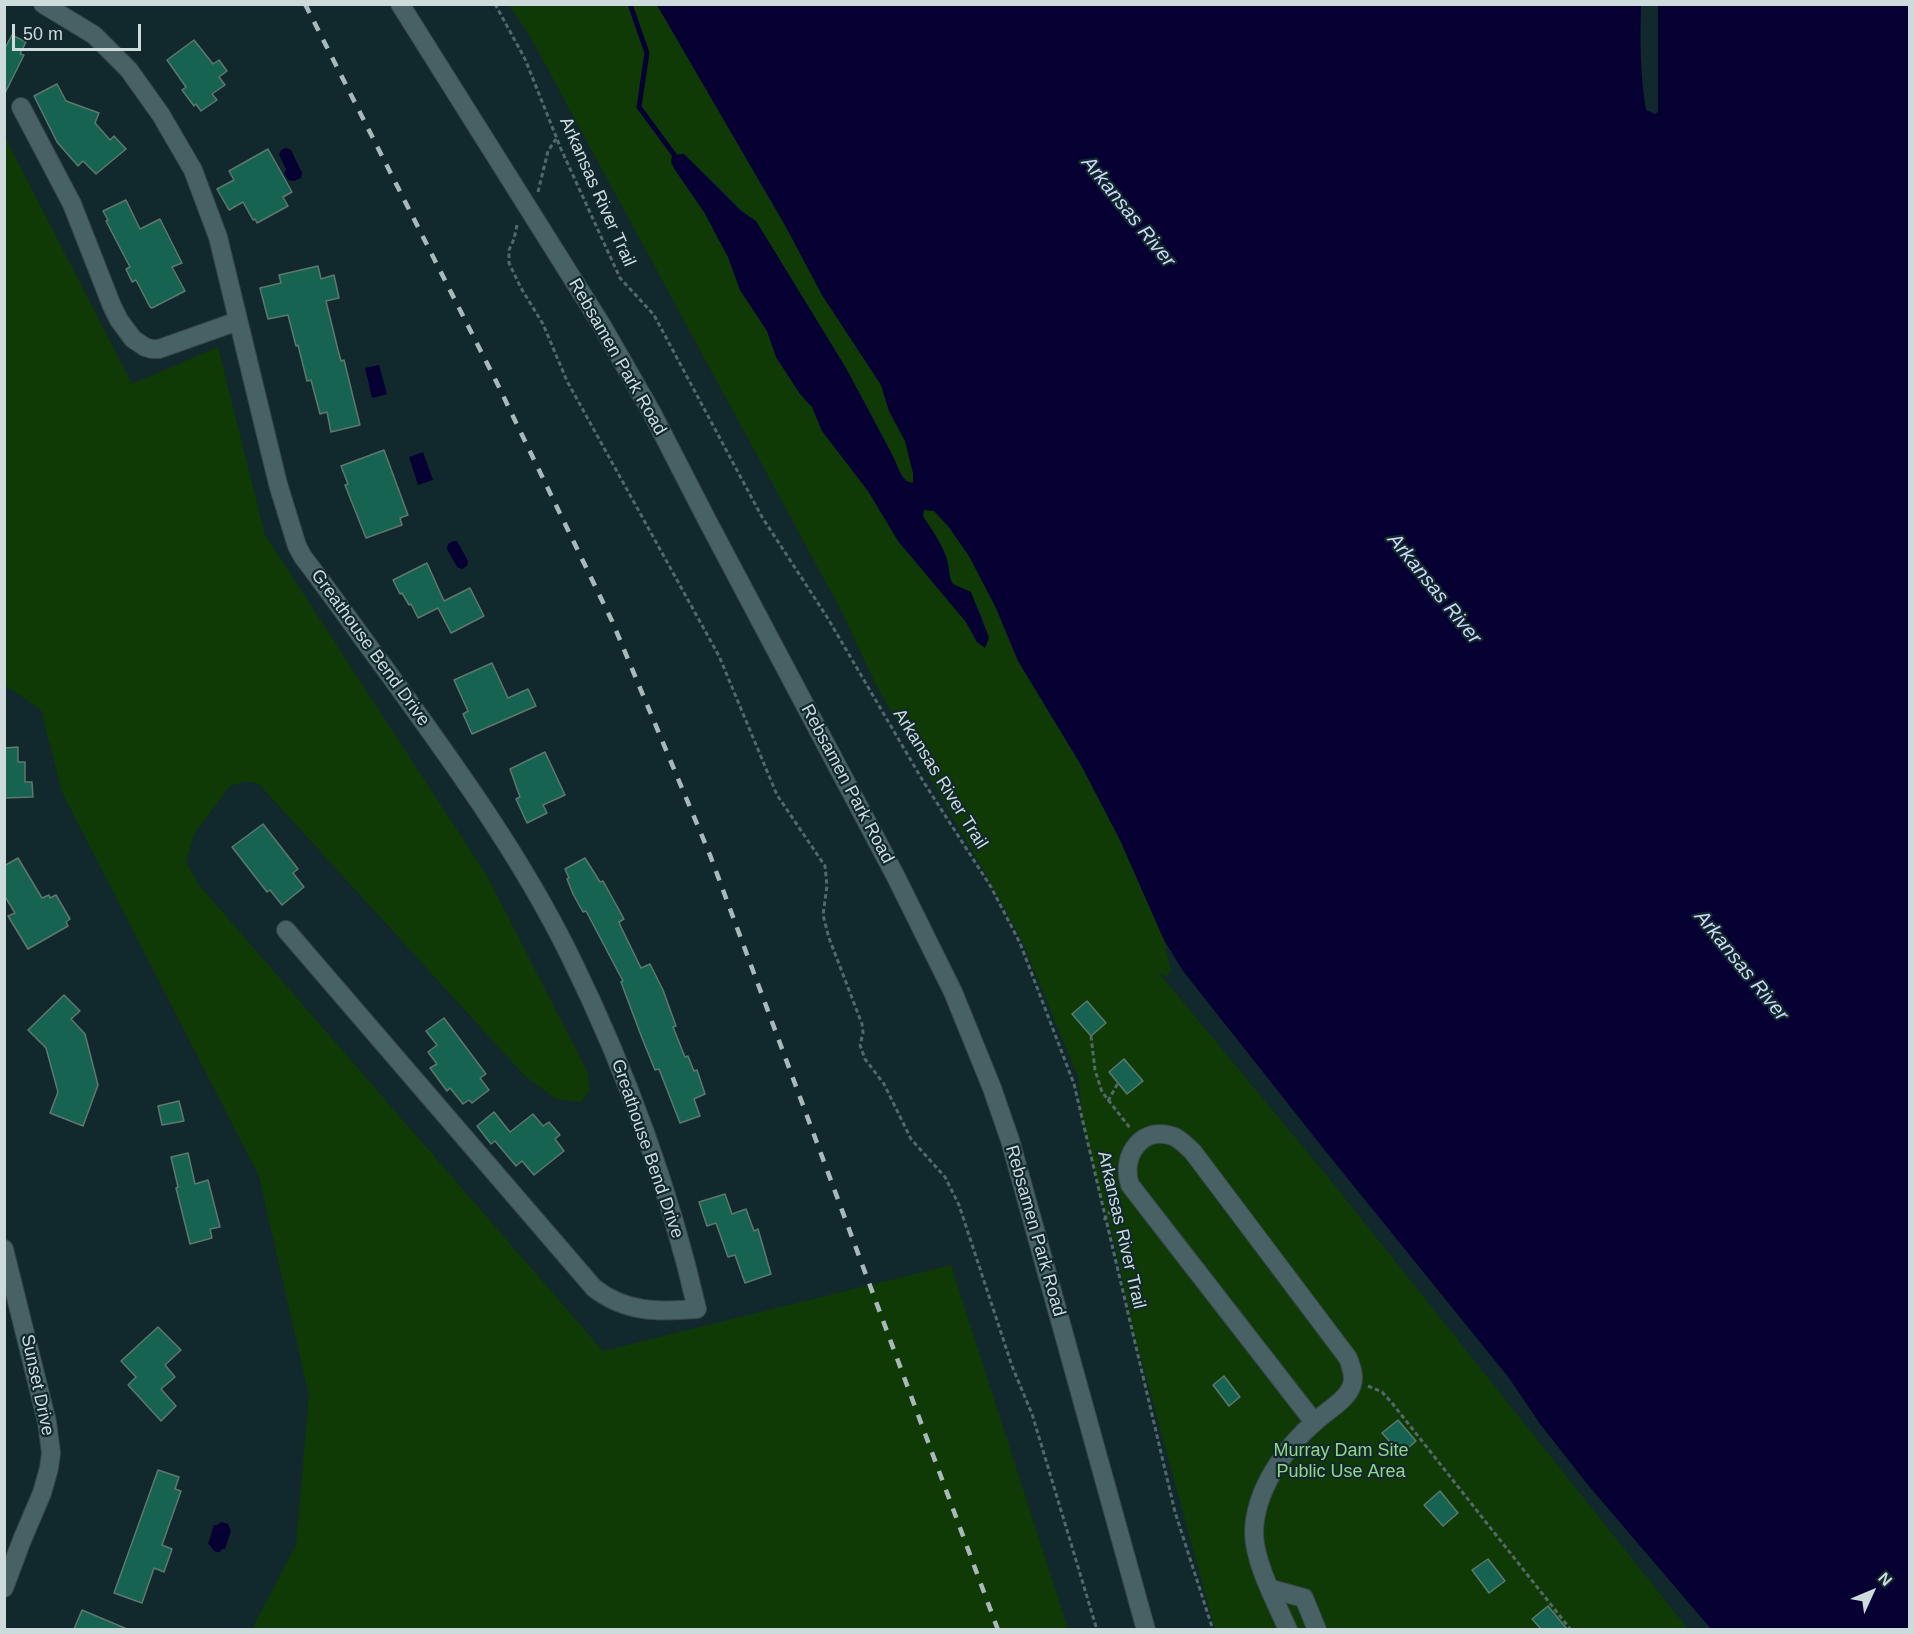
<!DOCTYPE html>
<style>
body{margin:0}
#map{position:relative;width:1914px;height:1634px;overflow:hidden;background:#11292c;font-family:Arial,sans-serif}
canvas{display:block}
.frame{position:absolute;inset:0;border:6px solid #cddbdd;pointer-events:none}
.north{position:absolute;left:1842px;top:1562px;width:60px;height:60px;-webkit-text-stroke:4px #11292c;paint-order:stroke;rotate:46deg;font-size:16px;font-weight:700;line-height:24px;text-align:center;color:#cddbdd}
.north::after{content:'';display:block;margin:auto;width:21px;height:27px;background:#cddbdd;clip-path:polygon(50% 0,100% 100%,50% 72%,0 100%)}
.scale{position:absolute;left:12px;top:24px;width:129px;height:27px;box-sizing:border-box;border:3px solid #cddbdd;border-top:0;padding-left:8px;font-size:18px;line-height:21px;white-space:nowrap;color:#cddbdd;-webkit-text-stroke:4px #11292c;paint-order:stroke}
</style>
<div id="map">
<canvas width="1914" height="1634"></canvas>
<div class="frame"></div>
<div class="north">N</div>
<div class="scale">50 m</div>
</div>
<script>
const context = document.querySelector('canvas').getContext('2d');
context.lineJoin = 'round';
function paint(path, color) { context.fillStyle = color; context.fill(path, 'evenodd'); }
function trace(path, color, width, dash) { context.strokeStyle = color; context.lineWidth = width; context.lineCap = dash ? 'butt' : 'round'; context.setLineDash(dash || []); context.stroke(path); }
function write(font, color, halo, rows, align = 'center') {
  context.font = font + ' Arial,sans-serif'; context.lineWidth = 4.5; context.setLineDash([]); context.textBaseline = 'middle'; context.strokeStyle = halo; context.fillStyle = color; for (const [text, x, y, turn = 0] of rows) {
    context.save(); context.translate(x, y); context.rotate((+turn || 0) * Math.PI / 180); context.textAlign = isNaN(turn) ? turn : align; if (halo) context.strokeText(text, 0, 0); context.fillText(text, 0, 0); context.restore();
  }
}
paint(new Path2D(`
 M509 5H657L786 227 822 295 881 385 889 411 905 440 913 473V484C899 479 888 445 880 431 843 359 798 291 756 221 744 213 735 204 725 193 712 179 697 168 684 154L671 163 704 212 728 257 740 290 767 331 776 357 800 394 812 407 822 431 868 491 898 541 966 622 977 642 989 638C982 616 977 592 953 585 948 576 950 569 947 560 943 545 932 530 923 516L924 509 934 511 948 527 969 556 996 608 1018 661 1081 765 1120 840 1164 940 1171 971 1167 976 1159 973 1332 1182 1688 1629H1215L1134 1333 1117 1253 1084 1129 1078 1077 1023 943 991 883 876 685 842 612 531 38Z
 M4 135 132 384 218 347 265 535 487 876 588 1073 590 1090 581 1102 556 1099 524 1075 259 784 246 781 230 786 194 834 186 862 199 885 603 1351 951 1265 1068 1629H252L296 1545 309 1396 259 1176 62 792 41 710 5 685Z`), '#103a05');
paint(new Path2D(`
 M657 5H1641C1640 40 1640 74 1646 110L1655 114 1658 112V5H1909V1629H1711L1588 1485 1540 1424 1509 1378 1323 1148 1183 971 1164 940 1120 840 1081 765 1018 661 996 608 969 556 949 527 934 511 924 510 923 516C932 530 943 545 947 560 950 569 948 576 953 584L971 592 989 638 985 648 977 642 966 622 898 541 868 491 822 431 812 407 800 394 776 357 767 331 740 290 728 257 704 212 675 170 671 162 672 155 684 154 741 211 756 221 846 368 894 458 901 475 906 481 913 483V473L905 441 889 411 881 385 822 295 786 227Z
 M286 148 291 150 302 173 301 178 294 181 288 180 284 173 286 169 279 155 281 150Z
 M379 365 387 394 372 398 365 368Z
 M423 452 433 480 418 485 409 457Z
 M453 541H457L468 561 467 566 462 569 457 567 447 549 448 544Z
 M221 1522 228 1524 231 1531 225 1549H222L220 1552C211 1553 213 1546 208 1544L214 1525H217Z`), '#060033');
trace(new Path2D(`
 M630 4 647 53 639 107 678 160`), '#060033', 5);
const building = new Path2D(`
 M12 35 26 42 20 54 24 55 4 95V50Z
 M194 40 213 64 219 60 227 71 219 77 225 85 212 94 217 100 201 111 196 104 194 106 182 90 186 87 167 60Z
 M57 84 66 101 99 113 95 123 110 140 114 136 126 149 96 174 83 161 78 166 57 142 34 96Z
 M268 149 292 192 283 197 288 206 257 223 255 219 253 220 243 202 229 210 217 189 234 180 229 171Z
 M126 200 140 229 160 219 182 263 172 267 185 291 152 308 150 307 136 280 132 282 126 269 130 267 106 221 108 220 103 211Z
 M318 266 321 279 334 275 339 298 326 301 338 350 341 361 344 360 360 425 331 432 327 412 320 414 311 380 307 381 298 345 296 346 288 315 268 319 260 288 281 283 279 275Z
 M384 450 408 515 400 518 402 525 366 538 345 485 348 484 341 466Z
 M427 563 444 601 470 588 484 616 451 633 438 608 418 618 411 604 409 605 402 593 400 594 393 580Z
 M492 663 508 698 528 689 536 706 472 734 463 714 468 711 454 680Z
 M18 747V762H25V782H32L33 797 4 798V748Z
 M545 752 565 795 543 805 547 813 527 823 516 799 520 797 510 769Z
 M263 824 298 869 293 873 304 887 282 905 270 890 267 892 232 847Z
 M18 858 42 898 49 895 50 898 56 895 70 919 66 922 68 926 28 949 8 916 15 913 4 895V866Z
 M585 858 600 882 603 881 624 919 619 922 621 927 641 968 650 964 663 990 676 1026 673 1027 685 1057 688 1056 694 1071 697 1070 705 1094 694 1099 700 1116 680 1123 659 1069 655 1070 642 1038 621 982 623 981 586 911 583 912 573 894 567 879 569 878 565 869Z
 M64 995 80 1011 71 1019 85 1034 98 1085 83 1126 50 1113 58 1092 46 1048 28 1030Z
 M1087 1001 1106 1023 1091 1036 1072 1014Z
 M444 1018 486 1074 480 1078 489 1090 472 1103 469 1100 463 1104 450 1088 447 1091 430 1068 437 1064 428 1052 437 1045 426 1031Z
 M1124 1059 1143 1081 1127 1094 1109 1072Z
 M179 1101 184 1121 162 1125 158 1106Z
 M494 1112 510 1132 533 1114 543 1126 549 1122 560 1135 555 1139 564 1151 534 1175 522 1161 516 1166 495 1141 491 1144 477 1126Z
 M188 1153 195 1184 208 1180 220 1227 210 1229 212 1238 190 1244 176 1188 178 1187 171 1157Z
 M725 1194 732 1214 746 1209 754 1231 758 1229 771 1274 745 1283 735 1255 728 1257 716 1223 707 1226 699 1202Z
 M158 1327 181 1350 165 1365 175 1377 161 1389 176 1406 161 1421 128 1385 136 1377 121 1361Z
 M1224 1376 1240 1397 1229 1406 1213 1385Z
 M1398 1420 1416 1441 1401 1454 1382 1433Z
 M158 1470 179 1477 175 1489 181 1491 162 1545 172 1549 164 1572 154 1568 142 1603 114 1593Z
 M1440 1491 1458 1513 1443 1526 1424 1505Z
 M1488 1559 1505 1581 1489 1593 1472 1570Z
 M1548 1606 1567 1629H1541L1532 1619Z
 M82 1610 127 1629H74Z`);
paint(building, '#166351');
trace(building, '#5f776f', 1.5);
const minor = new Path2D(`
 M43 4 94 35 129 70 161 115 193 170 218 237 278 484 297 546 303 557C332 595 360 635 389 674 454 764 521 856 570 956 625 1068 669 1187 697 1309 659 1312 626 1313 594 1288L286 930
 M400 4 601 324 652 413 707 520 895 875 953 992 992 1088 1010 1140 1146 1630
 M21 107 72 204 112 306 119 320 133 339 145 347 152 349H159L238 321
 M4 1249 47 1422 51 1453 49 1468 42 1493 22 1540 4 1588
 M1271 1589 1304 1598 1317 1630
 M1288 1630C1276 1602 1255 1564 1254 1534 1254 1491 1285 1447 1317 1420 1328 1410 1347 1400 1352 1385 1355 1376 1351 1366 1348 1358L1193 1152C1188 1147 1182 1141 1175 1137 1143 1124 1120 1155 1130 1185L1314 1422`);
trace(minor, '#354649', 20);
trace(new Path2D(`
 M495 4 525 59 561 149 620 278 654 315 762 517 827 617 923 781 991 887 1020 943 1074 1084 1175 1512 1213 1630
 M538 192 548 151 556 139
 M517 225 514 239 509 250V263L521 288 543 324 567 381 719 656 777 795 825 866 827 886 823 915 829 938 862 1024 863 1033 860 1045 865 1059 884 1084 911 1139 945 1177 959 1205 1012 1366 1032 1414 1097 1630
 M1091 1036 1095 1070 1102 1092 1130 1128
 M1108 1101 1118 1083
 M1104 1220 1119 1200
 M1368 1386 1382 1392 1392 1403 1571 1630`), '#53686a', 3, [4.5, 3]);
trace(minor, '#476164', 18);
trace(new Path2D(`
 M305 4 496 381 612 621 710 855 998 1630`), '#a9b9bb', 4.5, [10, 10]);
write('18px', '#cddbdd', '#11292c', [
 ["Arkansas River Trail",597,192,66],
 ["Rebsamen Park Road",617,357,60],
 ["Greathouse Bend Drive",370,648,54],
 ["Arkansas River Trail",940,779,58],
 ["Rebsamen Park Road",847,784,62],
 ["Greathouse Bend Drive",647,1149,71],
 ["Arkansas River Trail",1121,1230,77],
 ["Rebsamen Park Road",1035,1231,74],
 ["Sunset Drive",37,1385,78]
]);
write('18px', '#95d686', '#11292c', [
 ["Murray Dam Site",1341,1451],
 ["Public Use Area",1341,1472]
]);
write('italic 20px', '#cfd7fb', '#11292c', [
 ["Arkansas River",1128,212,51],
 ["Arkansas River",1434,589,51],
 ["Arkansas River",1741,966,51]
]);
</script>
